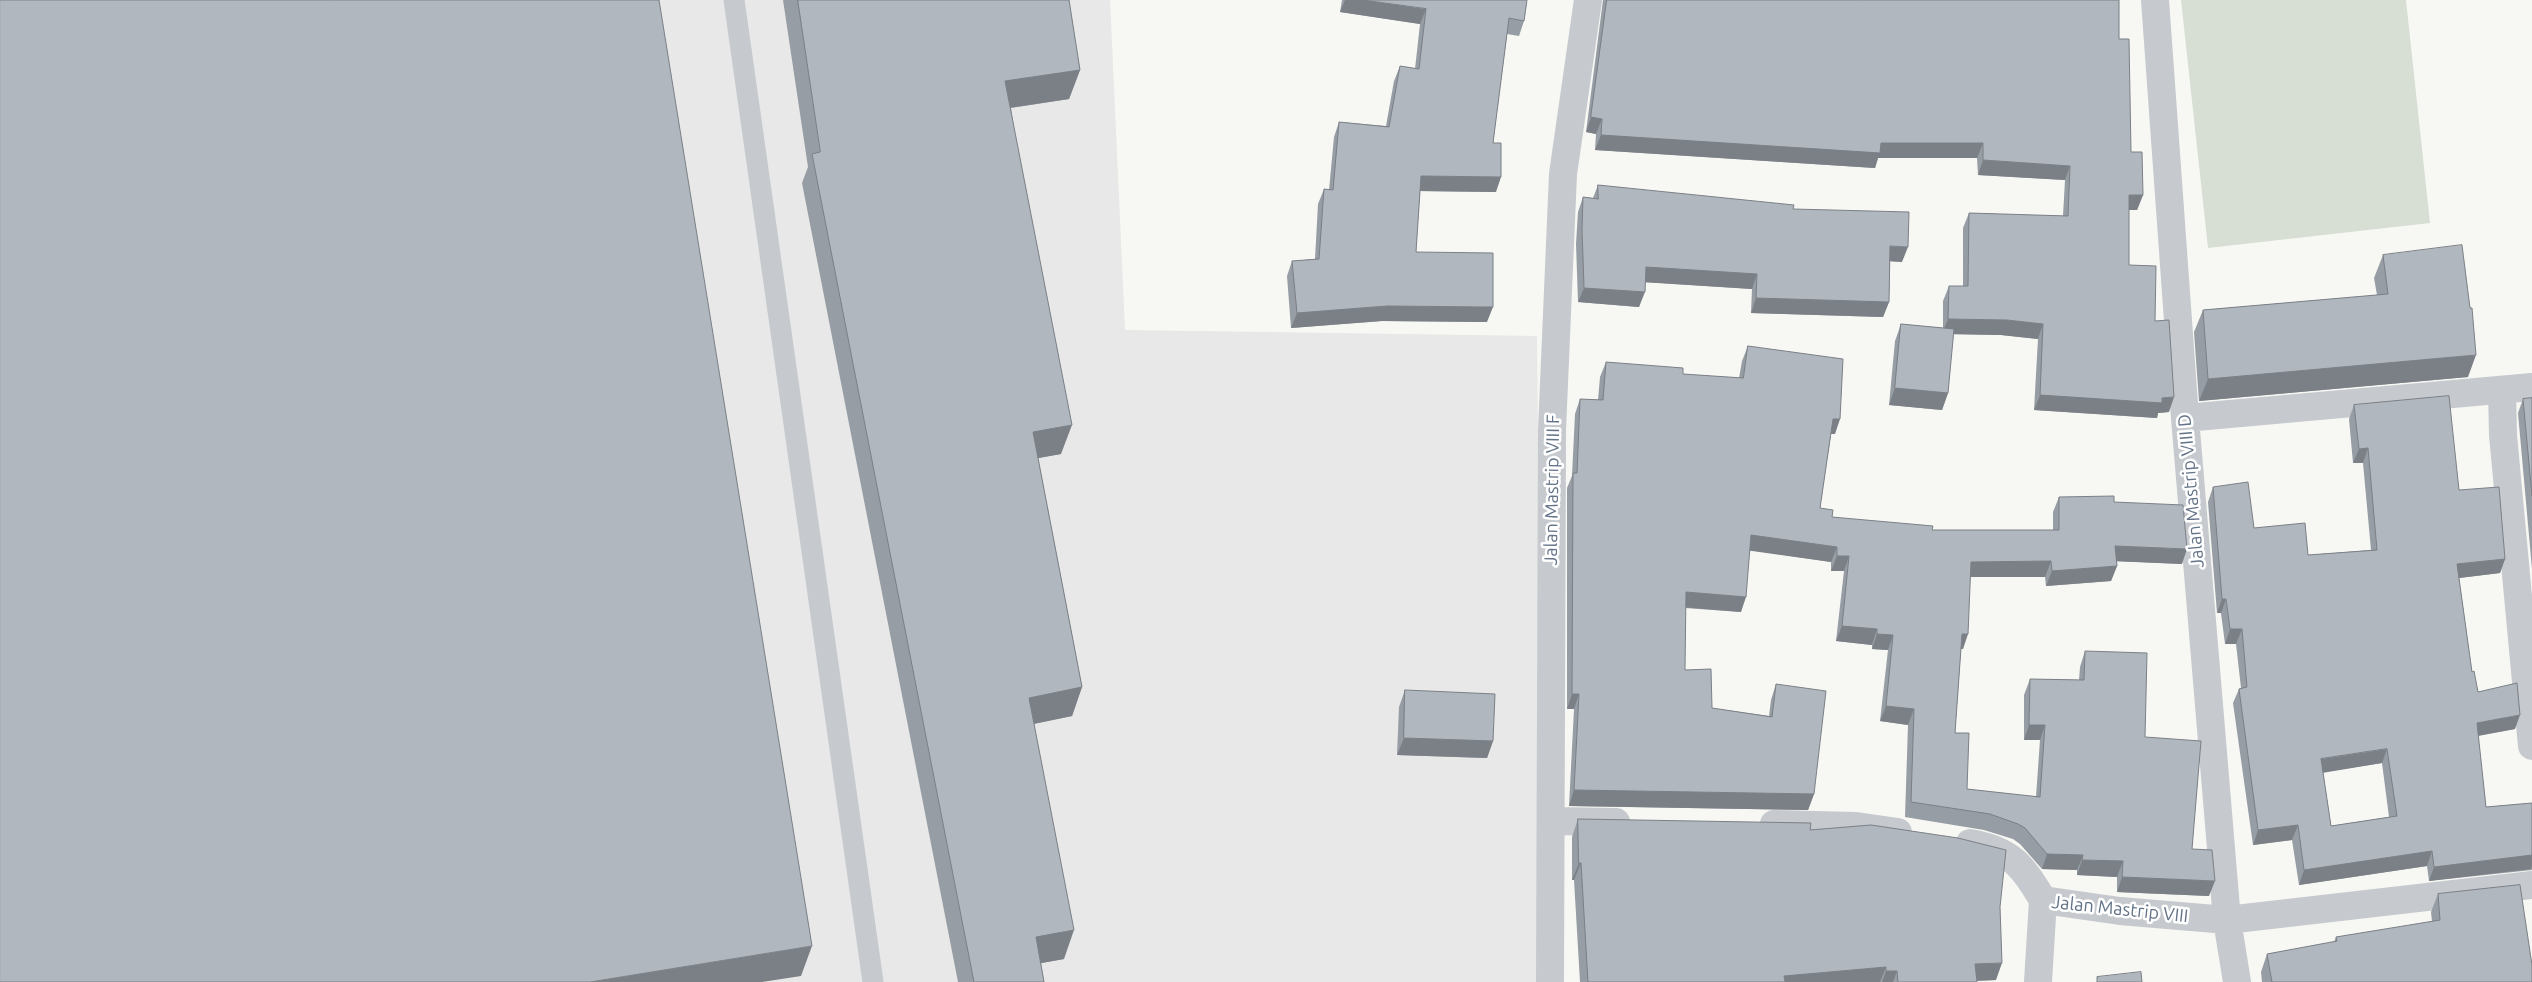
<!DOCTYPE html>
<style>
body{margin:0}
canvas{display:block;background:#f7f7f3}
</style>
<canvas width="2532" height="982"></canvas>
<script>
const context = document.querySelector('canvas').getContext('2d');
context.lineJoin = 'round';
function paint(path, color) { context.fillStyle = color; context.fill(path, 'evenodd'); }
function trace(path, color, width, dash) { context.strokeStyle = color; context.lineWidth = width; context.lineCap = dash ? 'butt' : 'round'; context.setLineDash(dash || []); context.stroke(path); }
function write(font, color, halo, rows, align = 'center') {
  context.font = font + ' Ubuntu,sans-serif'; context.lineWidth = 5; context.setLineDash([]); context.textBaseline = 'middle'; context.strokeStyle = halo; context.fillStyle = color; for (const [text, x, y, turn = 0] of rows) {
    context.save(); context.translate(x, y); context.rotate((+turn || 0) * Math.PI / 180); context.textAlign = isNaN(turn) ? turn : align; if (halo) context.strokeText(text, 0, 0); context.fillText(text, 0, 0); context.restore();
  }
}
paint(new Path2D(`
 M0 0H1110L1125 330 1537 336 1543 982H0Z`), '#e7e8e7');
paint(new Path2D(`
 M2181 0H2406L2430 223 2208 248Z`), '#d7dfd4');
trace(new Path2D(`
 M734 0 873 982`), '#c6c9ce', 21);
trace(new Path2D(`
 M2155 0 2185 418 2227 920 2237 982
 M2502 391 2503 435 2532 746
 M2185 418 2532 387
 M1552 821 1616 822
 M1774 824 1856 826 1898 832
 M1970 843C2012 850 2022 866 2043 900L2120 911 2227 920 2532 885
 M1550 982 1552 430 1563 174 1588 0
 M2038 982 2043 900`), '#c6c9ce', 28);
paint(new Path2D(`
 M783 0H1069L1080 70 1069 99 1011 108 1061 454 1038 458 1082 687 1072 716 1034 724 1064 959 1041 963 1044 982H958L802 183 808 167Z
 M1342 0H1527L1524 21 1519 36 1507 34 1493 143 1496 192 1420 191 1416 252 1487 322 1382 321 1291 328 1287 276 1292 261 1315 259 1318 204 1324 189 1329 190 1334 137 1339 122 1386 126 1394 81 1400 66 1415 69 1420 24 1340 12Z
 M1603 0H2119V39L2131 152 2143 195 2137 210H2129V265L2155 321 2169 412 2158 413 2157 418 2034 410 2038 339 2001 335 1953 334 1948 393 1942 410 1889 405 1895 341 1901 324 1943 328V301L1949 286H1963V228L1969 213 2063 216 2065 180 1978 175 1977 158H1878L1875 168 1595 150 1596 134 1586 132Z
 M1598 185 1793 209 1902 262 1890 261 1889 302 1883 317 1751 313 1752 289 1645 282 1639 307 1578 302 1576 244 1578 212 1583 197 1593 198Z
 M2383 255 2468 377 2199 401 2194 332 2203 310 2377 295 2374 278Z
 M1748 346 1835 434H1831L1820 508 1832 517 1932 530H2053V512L2059 497 2114 502 2182 564 2117 561V566L2111 581 2046 586 2045 577H1970L1963 649H1961L1955 733 1967 789 2036 797 2040 740H2024V695L2030 679 2079 680 2080 667 2085 651 2145 737 2192 849 2209 896 2117 892V877L2077 875V870L2042 869 2020 844 2013 839 1984 830 1905 817 1908 725 1880 721 1888 650 1872 649V645L1836 641 1844 571H1831V562L1750 550 1741 612 1685 608V670L1712 708 1769 716 1771 700 1776 684 1814 794 1808 810 1569 806 1574 709H1567V488L1572 476 1575 414 1580 399 1598 400 1600 377 1606 362 1683 374 1739 378 1742 361Z
 M2532 398V569L2518 413 2523 399Z
 M2354 405 2459 490 2505 559 2500 573 2459 578 2472 672 2478 692 2515 729 2478 736 2486 807 2532 803V870L2429 881 2427 866 2299 885 2292 840 2253 845 2233 703 2239 689 2241 688 2236 644H2225L2221 613H2217L2208 502 2213 487 2254 528 2308 555 2371 550 2363 463H2353L2349 419ZM2382 763 2389 817 2331 826 2323 772Z
 M1405 690 1493 741 1487 758 1397 755 1399 707Z
 M1578 819 1810 830 2000 907 1996 980 1977 981V982H1580L1574 880H1572V837Z
 M2438 894 2532 982H2262L2261 972 2267 954 2334 942 2336 937 2432 922 2431 912Z`), '#979da4');
paint(new Path2D(`
 M1345 0H1363L1426 9 1420 24 1340 12Z
 M1080 70 1069 99 995 110 1005 81Z
 M1591 117 1602 119 1596 134 1586 132Z
 M1601 135 1881 143H1983L1977 158H1878L1875 168 1595 150Z
 M1983 160 2070 166 2065 180 1978 175Z
 M1421 176 1501 177 1496 192 1416 191Z
 M2129 195H2143L2137 210H2123Z
 M1890 246 1908 247 1902 262 1885 261Z
 M1646 267 1757 274 1752 289 1641 282Z
 M1584 288 1645 292 1639 307 1578 302Z
 M1756 298 1889 302 1883 317 1751 313Z
 M1387 306 1493 307 1487 322 1382 321 1291 328 1297 313Z
 M1948 319 2007 320 2043 324 2038 339 2001 335 1942 334Z
 M2476 355 2468 377 2199 401 2208 379Z
 M1895 388 1948 393 1942 410 1889 405Z
 M2040 395 2162 398 2174 397 2169 412 2158 413 2157 418 2034 410Z
 M1833 419H1840L1835 434H1827Z
 M1072 425 1061 454 1022 461 1033 432Z
 M2368 448 2363 463H2353L2359 449Z
 M1751 535 1837 547 1831 562 1745 550Z
 M2115 546 2187 549 2182 564 2110 561Z
 M1837 556H1849L1844 571H1831Z
 M2505 559 2500 573 2451 579 2457 564Z
 M2051 561 2045 577H1965L1971 562Z
 M2117 566 2111 581 2046 586 2052 571Z
 M1686 592 1746 597 1741 612 1680 607Z
 M2222 599H2226L2221 613H2217Z
 M1842 626 1877 629 1872 645 1836 641Z
 M2230 629H2242L2236 644H2225Z
 M1877 634 1893 635 1888 650 1872 649Z
 M1962 634H1968L1963 649H1957Z
 M1082 687 1072 716 1018 727 1029 698Z
 M1572 694H1579L1574 709H1567Z
 M1886 706 1914 709 1908 725 1880 721Z
 M2520 715 2515 729 2471 737 2477 723Z
 M2029 725H2045L2040 740H2024Z
 M1404 738 1493 741 1487 758 1397 755Z
 M2387 749 2382 763 2316 774 2321 759Z
 M1574 790 1814 794 1808 810 1569 806Z
 M2298 825 2292 840 2253 845 2258 830Z
 M2432 851 2427 866 2299 885 2304 870Z
 M2047 854 2083 855 2077 870 2042 869Z
 M2532 855V866L2531 869 2429 881 2434 867Z
 M2082 860 2123 861 2117 877 2077 875Z
 M1579 863H1581L1574 880H1572Z
 M2122 877 2215 881 2209 896 2117 892Z
 M1074 930 1064 959 1025 966 1036 937Z
 M812 946 801 976 762 982H590Z
 M2002 963 1996 980 1969 981 1975 964Z
 M1886 967 1880 982H1782L1784 976Z
 M1886 971H1897L1893 982H1882Z`), '#7b8086');
const building = new Path2D(`
 M0 0H659L812 946 590 982H0Z
 M798 0H1069L1080 70 1005 81 1072 425 1033 432 1082 687 1029 698 1074 930 1036 937 1044 982H974L812 154 820 152Z
 M1363 0H1527L1524 21 1509 18 1493 143H1501V177L1421 176 1416 252 1493 253V307L1387 306 1297 313 1292 261 1319 259 1324 189 1333 190 1339 122 1389 127 1400 66 1419 69 1426 9Z
 M1607 0H2119V39H2129L2131 152H2142L2143 195H2129V265L2156 266 2155 321 2169 320 2174 397 2162 398V403L2040 395 2043 324 2007 320 1948 319 1949 286H1968L1969 213 2068 216 2070 166 1983 160V143H1881L1880 153 1601 135 1602 119 1591 117Z
 M1598 185 1794 205 1793 209 1909 212 1908 247 1890 246 1889 302 1756 298 1757 274 1646 267 1645 292 1584 288 1582 229 1583 197 1598 199Z
 M2462 245 2470 308H2472L2476 355 2208 379 2203 310 2388 294 2383 255Z
 M1901 324 1954 329 1948 393 1895 388Z
 M1748 346 1843 359 1840 419H1833L1820 508 1833 510 1832 517 1933 526 1932 530H2059V497L2114 496V502L2183 505 2187 549 2115 546 2117 566 2052 571 2051 561 1971 562 1968 634H1962L1955 733H1969L1967 789 2040 797 2045 725H2029L2030 679 2084 680 2085 651 2147 653 2145 737 2201 741 2192 849 2212 850 2215 881 2122 877 2123 861 2082 860 2083 855 2047 854 2025 828 2018 824 1990 814 1911 802 1914 709 1886 706 1893 635 1877 634V629L1842 626 1849 556H1837V547L1751 535 1746 597 1686 592 1685 670 1711 669 1712 708 1772 717 1776 684 1826 691 1814 794 1574 790 1579 694H1572L1573 473H1577L1580 399 1603 400 1606 362 1683 368V374L1743 378Z
 M2449 396 2459 490 2499 487 2505 559 2457 564 2472 672 2474 671 2478 692 2517 683 2520 715 2477 723 2486 807 2532 803V855L2434 867 2432 851 2304 870 2298 825 2258 830 2239 689 2247 687 2242 629H2230L2226 599H2222L2213 487 2248 482 2254 528 2305 523 2308 555 2377 550 2368 448 2359 449 2354 405ZM2387 749 2397 816 2331 826 2321 759Z
 M2532 398V496L2523 399Z
 M1405 690 1495 694 1493 741 1404 738Z
 M1578 819 1811 823 1810 830 1871 825 1958 838 2006 850 2000 907 2002 963 1975 964 1977 982H1898L1897 971H1886V967L1784 976 1785 982H1588L1581 863H1579Z
 M2520 885 2532 965V982H2272L2267 954 2337 941 2336 937 2440 920 2438 894Z
 M2141 972 2142 982H2097V977Z`);
paint(building, '#b0b7bf');
trace(building, '#7b8086', 1);
write('18px', '#637388', '#fff', [
 ["Jalan Mastrip VIII F",1552,490,-89],
 ["Jalan Mastrip VIII D",2191,491,-95],
 ["Jalan Mastrip VIII",2120,909,6]
]);
</script>
